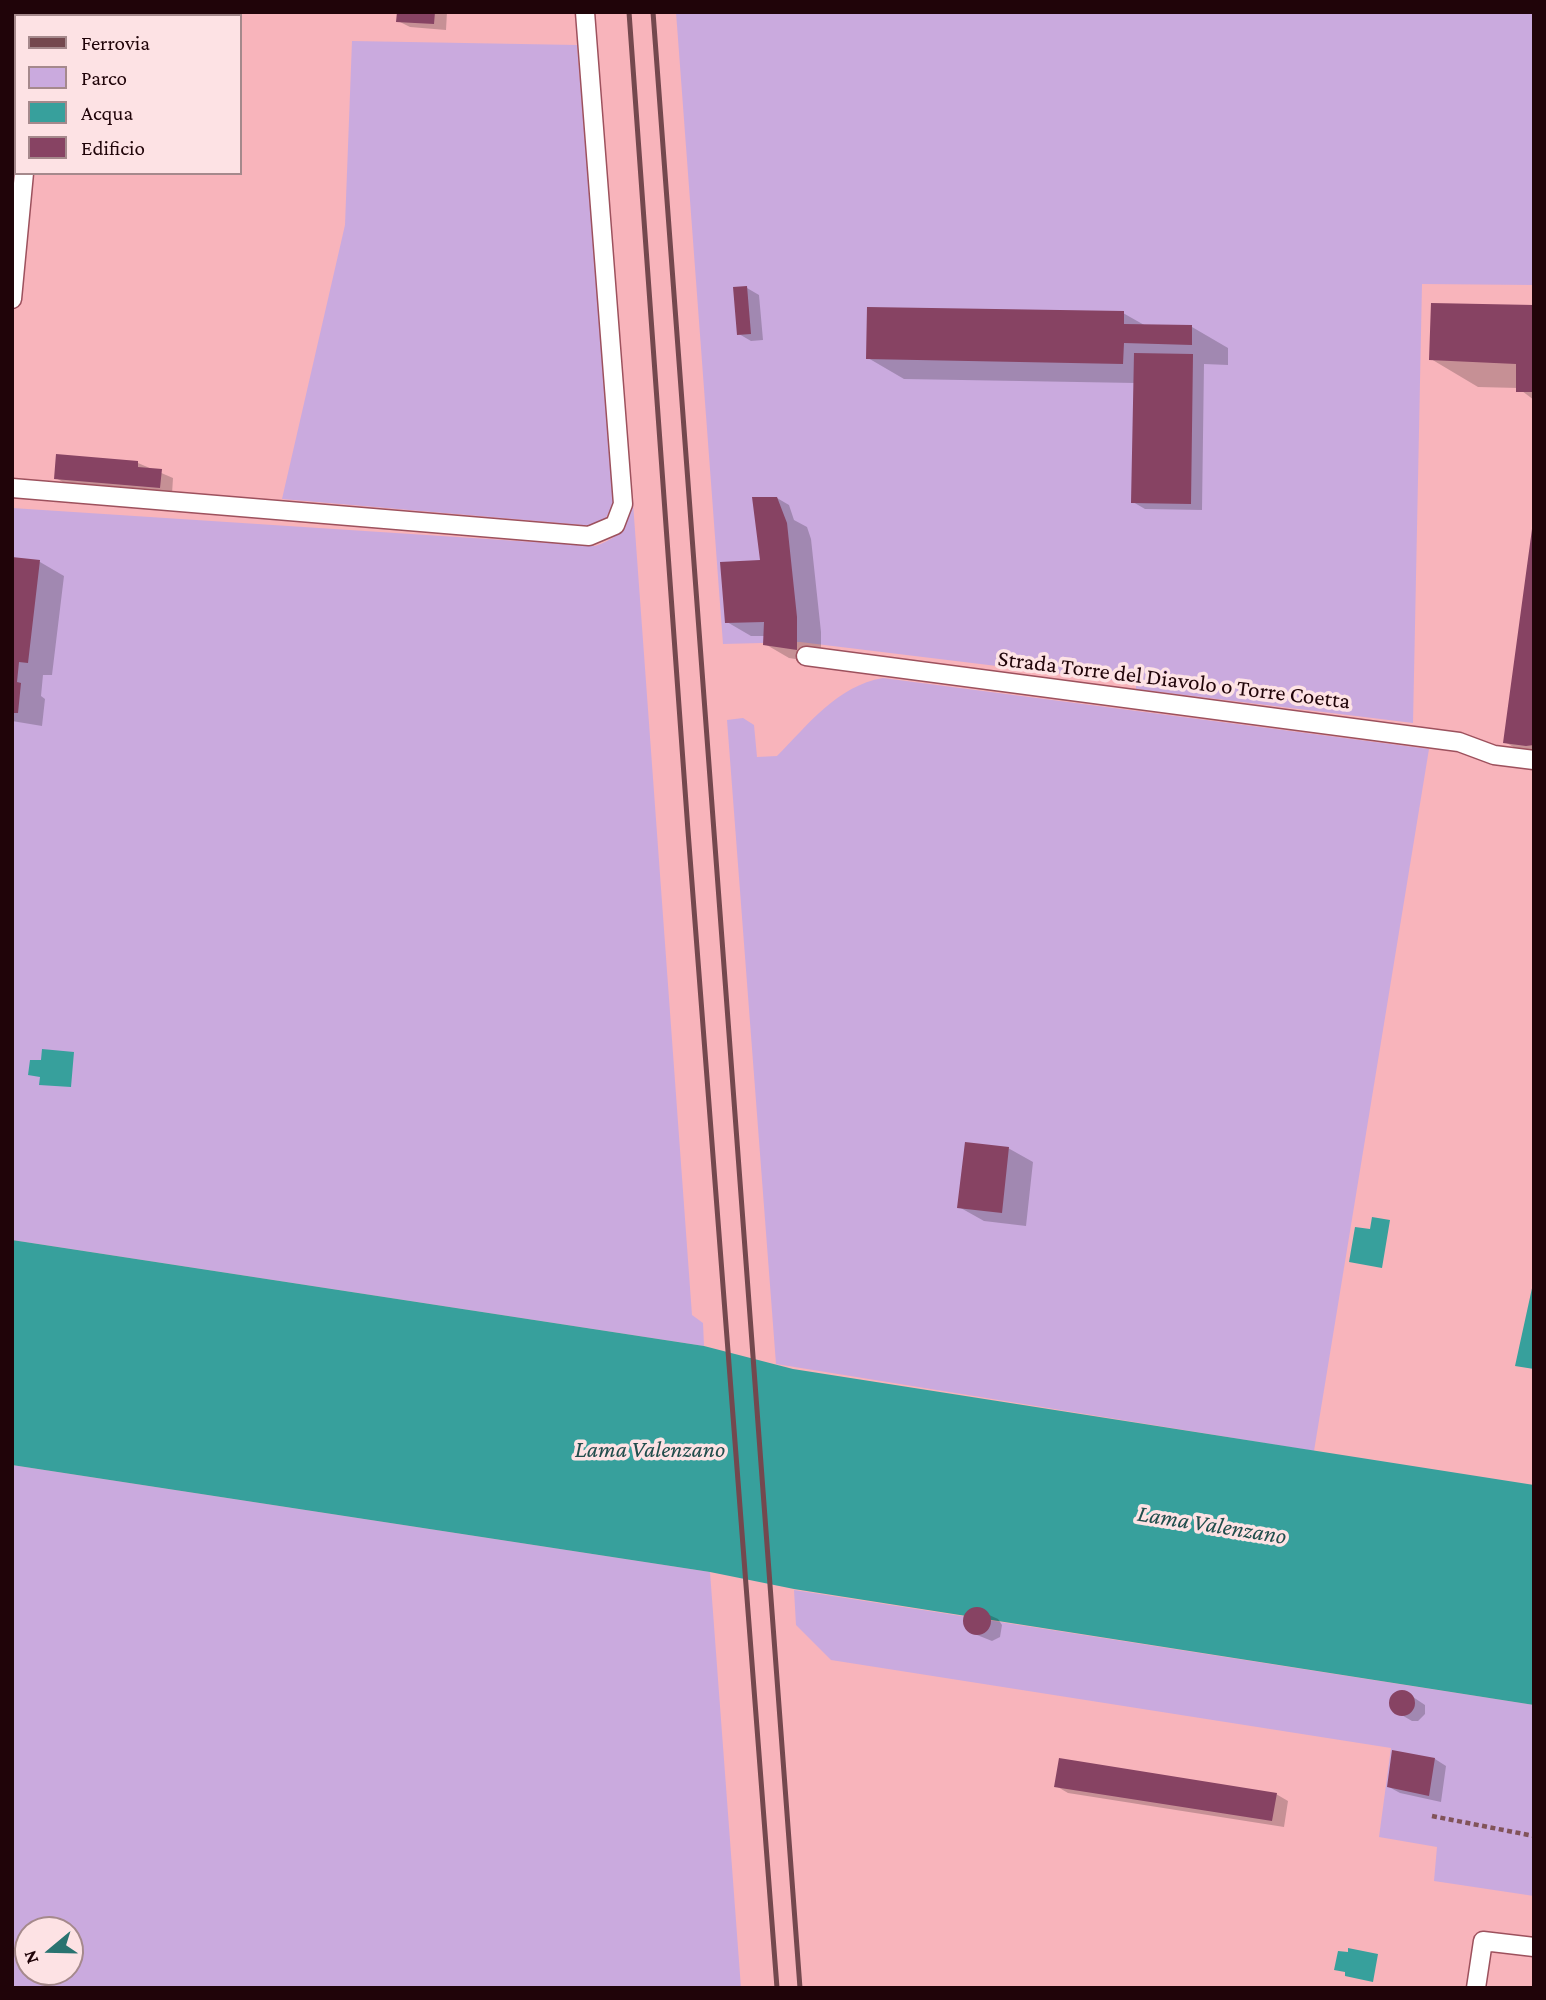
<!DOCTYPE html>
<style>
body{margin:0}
#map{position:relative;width:1546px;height:2000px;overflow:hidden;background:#f8b4bb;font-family:"Crimson Pro",serif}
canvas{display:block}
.frame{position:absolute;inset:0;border:14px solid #200409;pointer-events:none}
.legend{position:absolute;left:14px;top:14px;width:228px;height:161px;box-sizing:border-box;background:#fde2e4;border:2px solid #a5898c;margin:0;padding:9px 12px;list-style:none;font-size:21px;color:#200409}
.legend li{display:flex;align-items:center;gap:14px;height:35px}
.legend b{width:35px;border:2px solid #a5898c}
.north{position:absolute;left:14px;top:1916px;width:70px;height:70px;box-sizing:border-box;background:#fde2e4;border:2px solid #a5898c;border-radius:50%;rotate:251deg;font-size:19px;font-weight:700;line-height:28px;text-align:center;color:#200409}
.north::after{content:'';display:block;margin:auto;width:24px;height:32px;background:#297370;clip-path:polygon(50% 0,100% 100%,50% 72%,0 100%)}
</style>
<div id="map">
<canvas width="1546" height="2000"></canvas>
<div class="frame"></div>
<ul class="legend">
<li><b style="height:9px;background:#74484e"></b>Ferrovia</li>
<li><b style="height:19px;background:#caaade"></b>Parco</li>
<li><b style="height:19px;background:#37a09c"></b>Acqua</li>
<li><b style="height:19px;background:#874363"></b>Edificio</li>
</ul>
<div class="north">N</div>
</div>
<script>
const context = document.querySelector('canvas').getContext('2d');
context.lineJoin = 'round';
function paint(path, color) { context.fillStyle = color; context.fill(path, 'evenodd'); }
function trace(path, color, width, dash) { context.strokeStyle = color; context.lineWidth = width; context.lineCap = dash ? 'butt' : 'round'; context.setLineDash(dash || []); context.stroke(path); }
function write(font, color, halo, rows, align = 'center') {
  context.font = font + ' "Crimson Pro",serif'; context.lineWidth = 7; context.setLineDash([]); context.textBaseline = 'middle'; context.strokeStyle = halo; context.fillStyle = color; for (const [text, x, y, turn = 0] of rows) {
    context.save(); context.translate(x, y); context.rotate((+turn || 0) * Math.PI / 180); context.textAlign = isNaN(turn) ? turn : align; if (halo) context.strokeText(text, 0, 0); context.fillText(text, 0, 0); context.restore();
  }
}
paint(new Path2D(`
 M12 12H20L16 16 12 82Z
 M676 12H1534V285L1422 284 1413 723 1136 689V683L800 642 723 644Z
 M352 41 577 45 615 503 605 519 594 526 282 499 345 225Z
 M633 503 692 1315 703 1323 704 1346 12 1240V508L595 546C620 538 626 527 633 503Z
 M883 678 1429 749 1314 1451 776 1364 727 720 743 718 754 725 757 757 777 756C809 724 837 686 883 678Z
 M12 1465 710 1572 741 1988H12ZM28 1930H70V1972H28Z
 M794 1590 1534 1705V1896L1434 1881 1437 1847 1379 1837 1391 1748 831 1660 796 1625Z`), '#caaade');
paint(new Path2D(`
 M42 1049 74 1052 71 1087 39 1085 40 1077 28 1075 30 1060H41Z
 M1372 1217 1390 1220 1382 1268 1349 1262 1355 1227 1370 1229Z
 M12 1240 704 1346 793 1369 1534 1485V1705L794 1589 710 1572 12 1465Z
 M1534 1279V1369L1515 1366Z
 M1348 1948 1378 1954 1373 1982 1345 1976V1972L1334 1970 1338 1951 1348 1952Z`), '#37a09c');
paint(new Path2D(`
 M59 12H152L151 16H59Z
 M399 12H447L446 30 410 27 398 21Z
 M747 288 759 295 763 340 751 341 739 334Z
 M1534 307V400L1518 388 1478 387 1431 359Z
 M1123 313 1146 326 1192 327 1228 348V365L1204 364 1202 510 1145 509 1133 502 1135 383 904 379 868 358Z
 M138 463 173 478 172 494 80 492 56 478Z
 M777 498 789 505 794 520 807 527 811 539 821 632V663L789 658 765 644V636H751L727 622 762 562Z
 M1534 528V759L1505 742Z
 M12 558 40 562 64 576 52 675H43L41 696 45 699 42 726 12 721Z
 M1008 1148 1033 1162 1026 1226 984 1221 959 1207Z
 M976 1609 998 1619 1002 1625 1000 1637 992 1641 972 1633 965 1625 967 1613Z
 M1399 1692 1407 1693 1425 1705V1714L1418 1721H1412L1393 1710 1391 1702Z
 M1435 1759 1446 1766 1441 1802 1400 1793 1389 1787Z
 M1056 1786 1276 1794 1288 1801 1284 1827 1068 1793Z`), '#0003');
paint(new Path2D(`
 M57 12H114V16H57Z
 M397 12H435L434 24 396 22Z
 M747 286 751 334 737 335 733 287Z
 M1431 303 1534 305V392H1516V364L1429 360Z
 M867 307 1124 311V324L1192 325V345L1124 343 1123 364 866 359Z
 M1134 353 1193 354 1191 504 1131 503Z
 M56 454 138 461V467L162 469 160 488 54 479Z
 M752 497H777L787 523 797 617V650L763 645 764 622 725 623 720 562 760 560Z
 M1532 529 1534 745 1526 746 1503 743Z
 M12 557 40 560 28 663 19 662 17 682 21 683 18 713H12Z
 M965 1142 1009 1147 1002 1213 957 1208Z
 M963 1621a14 14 0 1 1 28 0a14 14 0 1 1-28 0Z
 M1389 1703a13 13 0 1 1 26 0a13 13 0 1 1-26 0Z
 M1392 1750 1435 1758 1429 1796 1387 1787Z
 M1059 1758 1277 1793 1272 1821 1054 1787Z`), '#874363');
const lane = new Path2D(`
 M38 16 39 12
 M12 299 24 173
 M12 488 589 536 615 525 623 504 585 12
 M806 656 1459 742 1494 755 1534 760
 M1476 1988 1483 1941 1534 1947`);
trace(lane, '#9d515d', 21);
trace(new Path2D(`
 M1432 1816 1534 1836`), '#815359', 4.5, [5, 3.5]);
trace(lane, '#fff', 18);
trace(new Path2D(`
 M629 12 688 831 777 1988
 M653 12 800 1988`), '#74484e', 5);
write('23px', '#200409', '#fde2e4', [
 ["Strada Torre del Diavolo o Torre Coetta",1174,680,7]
]);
write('italic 24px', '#204d4c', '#fde2e4', [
 ["Lama Valenzano",650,1450],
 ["Lama Valenzano",1212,1525,9]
]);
</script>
